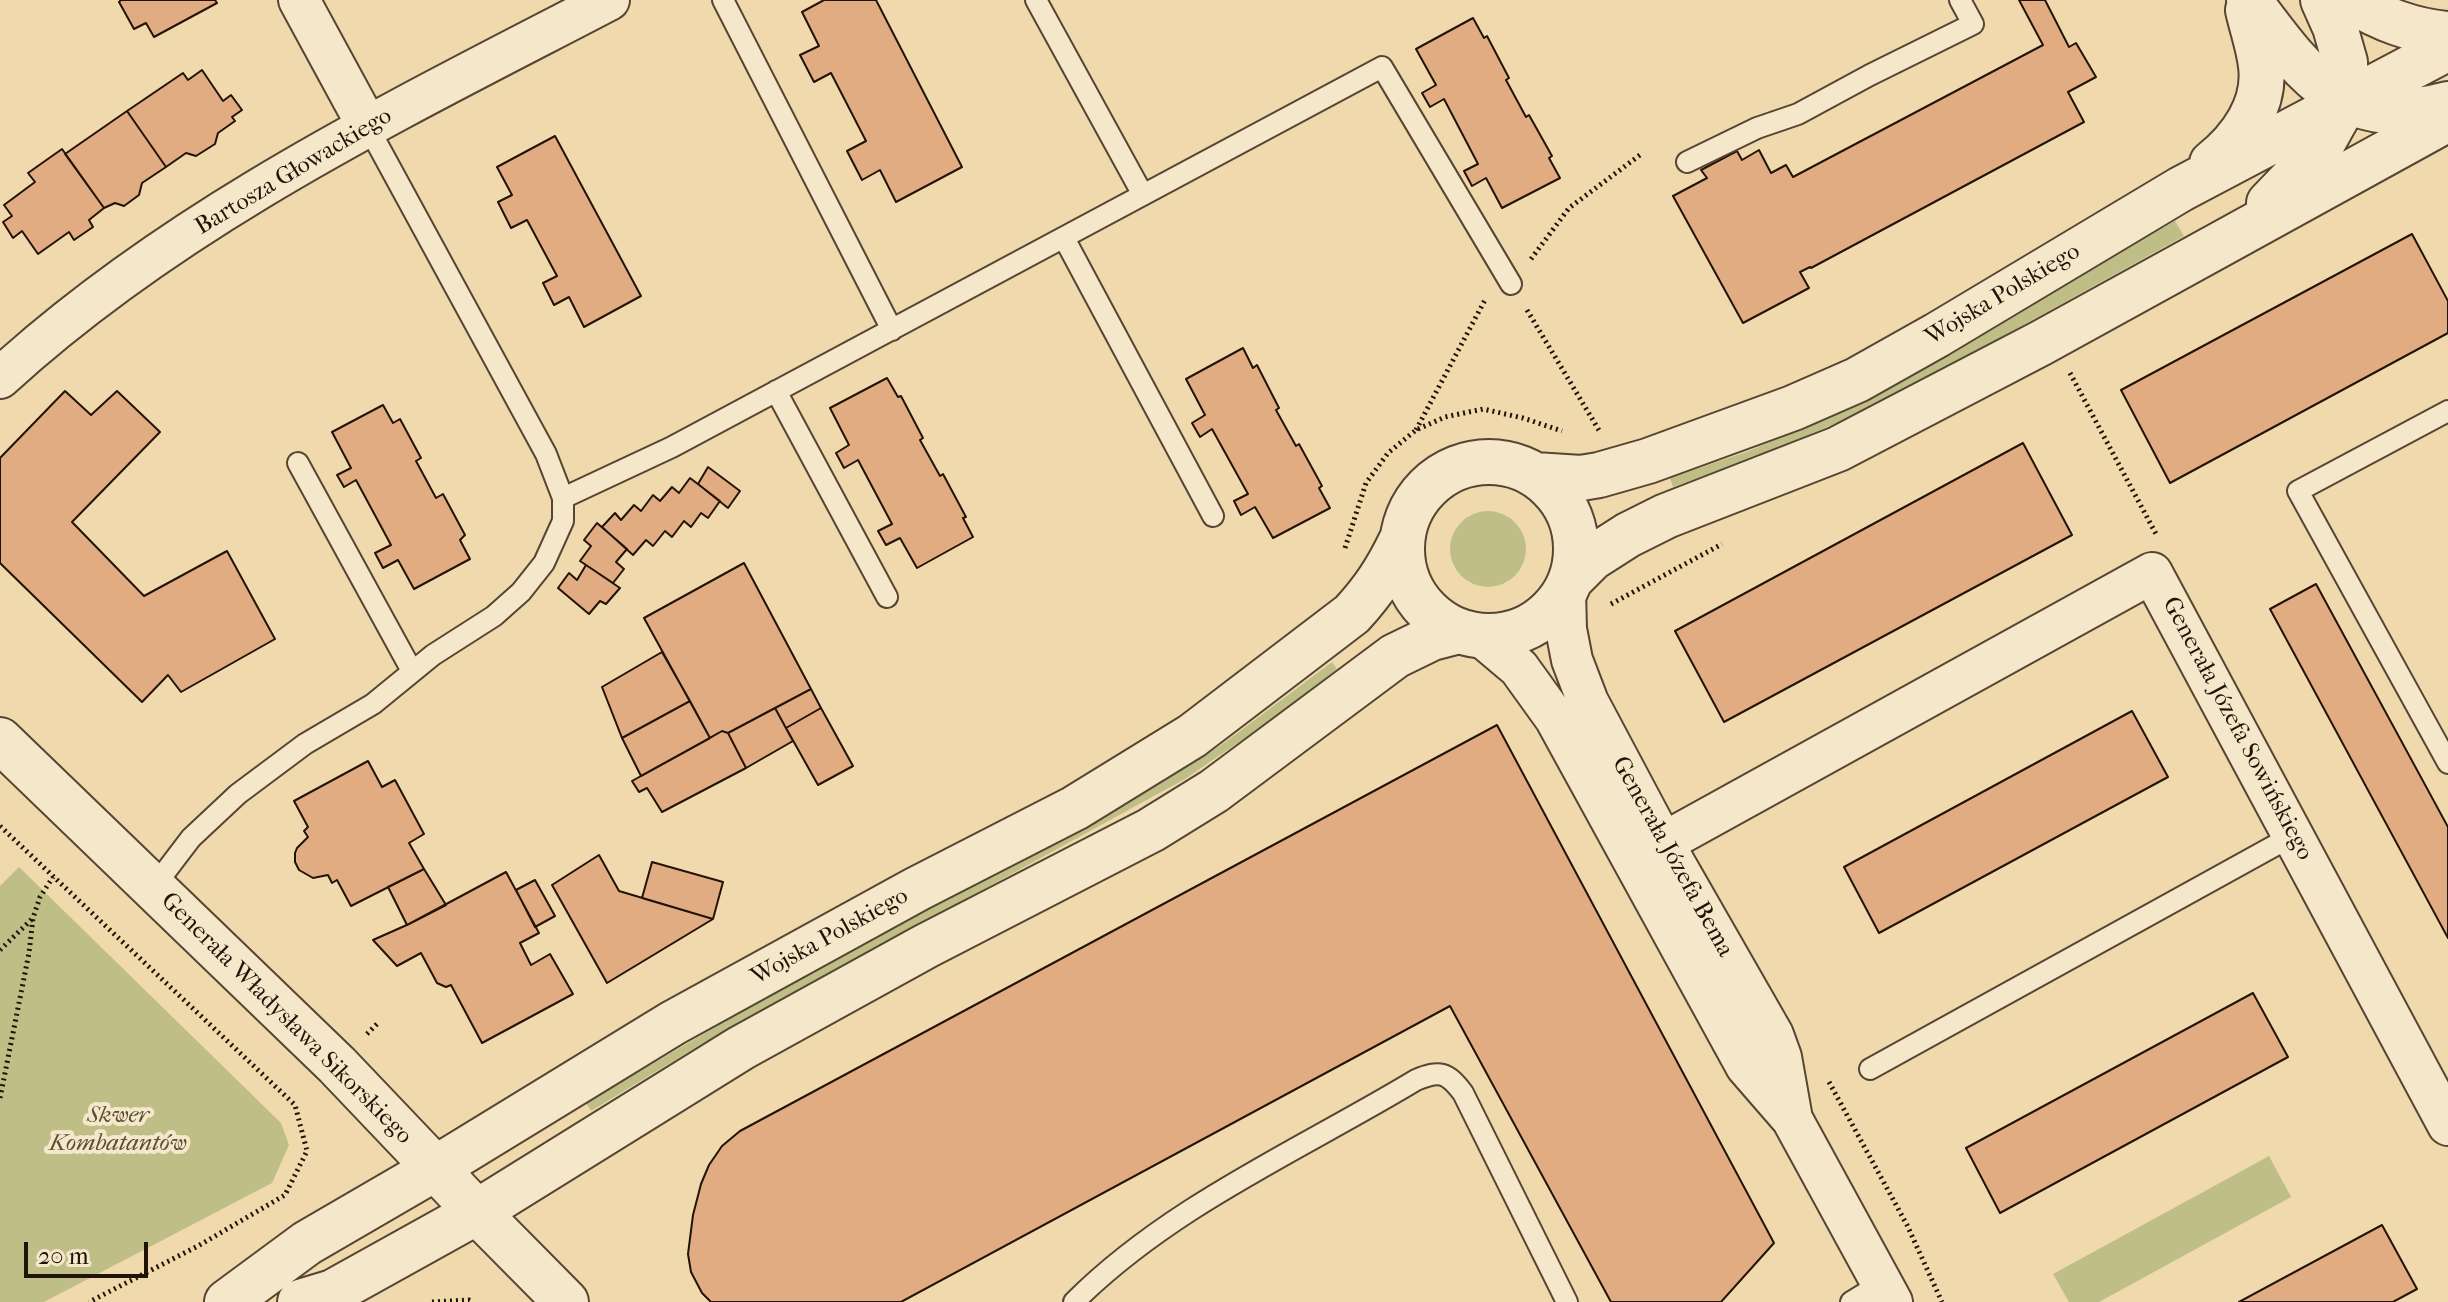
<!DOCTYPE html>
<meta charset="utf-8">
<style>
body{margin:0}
#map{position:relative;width:2448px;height:1302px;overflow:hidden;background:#f0daad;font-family:"IM FELL French Canon",serif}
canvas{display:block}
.scale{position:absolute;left:24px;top:1242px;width:124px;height:36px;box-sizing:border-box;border:4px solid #221309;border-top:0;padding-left:10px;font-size:24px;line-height:28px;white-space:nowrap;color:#221309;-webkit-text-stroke:6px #f5e7ca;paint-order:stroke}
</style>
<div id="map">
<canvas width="2448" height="1302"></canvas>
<div class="scale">20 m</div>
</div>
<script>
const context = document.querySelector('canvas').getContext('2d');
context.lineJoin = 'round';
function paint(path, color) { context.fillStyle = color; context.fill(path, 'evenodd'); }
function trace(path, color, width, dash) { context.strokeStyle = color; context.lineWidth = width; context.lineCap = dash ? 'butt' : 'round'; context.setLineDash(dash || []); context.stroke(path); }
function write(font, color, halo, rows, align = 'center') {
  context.font = font + ' "IM FELL French Canon",serif'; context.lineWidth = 8; context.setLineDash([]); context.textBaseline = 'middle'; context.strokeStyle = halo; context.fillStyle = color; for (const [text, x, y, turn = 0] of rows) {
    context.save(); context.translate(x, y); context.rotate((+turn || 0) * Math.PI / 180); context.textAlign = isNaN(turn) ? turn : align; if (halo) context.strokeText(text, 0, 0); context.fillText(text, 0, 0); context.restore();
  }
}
paint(new Path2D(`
 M2175 221 2184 236 1902 392C1828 430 1751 458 1673 487L1670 478 1746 452 1862 403 1992 329 2031 301Z
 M1450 549a38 38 0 1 1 76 0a38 38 0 1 1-76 0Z
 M1332 662 1337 669 1277 716 1185 779 703 1043 591 1111 586 1103 855 945 1176 773 1220 746Z
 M19 867 281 1123 289 1145 272 1183 44 1302H0V886Z
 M2269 1156 2291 1197 2099 1302H2069L2053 1274Z`), '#bebe86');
const building = new Path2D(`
 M121 0H215L217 3 154 37 146 23 134 29 119 2Z
 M824 0H876L962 167 896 202 880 170 862 180 847 151 866 141 831 73 814 82 800 55 819 46 802 12Z
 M2019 0H2045L2069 47 2076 43 2096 77 2068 92 2084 122 1811 268 1810 267 1800 272 1809 288 1743 323 1673 196 1707 178 1701 170 1737 151 1742 160 1759 150 1771 173 1786 165 1793 177 2043 45Z
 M1473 18 1484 38 1487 36 1509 78 1506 80 1526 117 1529 115 1552 156 1549 158 1560 178 1502 208 1486 178 1472 186 1464 171 1478 164 1444 99 1430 107 1422 93 1436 85 1416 49Z
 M202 70 223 101 231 95 242 110 232 117 235 121 218 133 215 144 196 156 186 153 166 167 127 111 183 73 188 80Z
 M127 111 166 167 142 183 139 195 124 206 115 203 104 208 65 154Z
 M555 136 641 296 584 327 569 297 554 305 543 283 557 276 527 220 511 228 498 202 512 195 497 167Z
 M62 149 104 208 89 220 93 227 74 240 69 232 38 254 22 231 13 238 3 222 12 216 4 205 35 182 28 173Z
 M2412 234 2448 301V333L2170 483 2121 390Z
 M1243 348 1253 368 1257 365 1279 408 1276 410 1296 446 1299 444 1322 486 1319 488 1330 508 1273 538 1255 507 1241 515 1234 501 1248 494 1212 429 1200 437 1192 423 1205 415 1186 379Z
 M887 378 898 397 901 396 923 438 920 440 940 476 943 474 966 517 963 518 973 537 917 568 900 538 886 545 878 531 892 524 858 460 844 468 836 453 849 445 830 408Z
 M65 391 91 415 117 391 160 432 72 522 144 596 227 551 275 639 181 692 168 675 142 702 0 563V458Z
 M383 405 393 423 400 419 421 458 416 461 436 498 443 494 465 535 460 540 470 559 414 589 398 560 383 568 375 553 391 545 356 480 344 487 337 475 351 468 332 432Z
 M2023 443 2072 535 1724 722 1675 631Z
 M708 467 740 491 728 508 698 484Z
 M690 478 720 501 708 518 701 513 691 527 684 521 672 537 665 531 653 546 646 540 633 555 602 527 615 513 621 520 634 505 641 511 653 495 660 501 672 487 679 493Z
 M597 523 627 549 616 562 624 569 613 583 580 561 591 546 584 540Z
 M744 563 811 689 728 733 722 731 710 738 644 618Z
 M586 565 620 588 606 604 600 601 589 614 558 588 569 573 577 580Z
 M2316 584 2448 827V938L2270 609Z
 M662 652 690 701 622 738 602 687Z
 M811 689 821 708 786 728 775 708Z
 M690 701 710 738 641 776 622 738Z
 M775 708 793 741 746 768 728 733Z
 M821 708 853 766 818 785 786 728Z
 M2132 711 2168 777 1879 933 1844 867Z
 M1497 725 1774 1243 1721 1302H1611L1450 1006 901 1302H711L702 1293 691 1272 688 1254 693 1215 701 1184 709 1165 722 1146 740 1131Z
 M722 731 728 733 746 768 662 812 647 788 639 792 632 781Z
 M368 761 382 787 395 780 424 834 409 843 424 869 351 906 337 880 332 883 328 875 313 878 299 870 295 862V853L297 848 308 837 304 831 308 827 294 801Z
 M599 855 619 891 713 919 607 983 552 885Z
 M652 862 723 882 713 919 642 898Z
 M424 869 446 905 407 925 388 887Z
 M506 872 539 933 520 943 531 965 550 954 573 994 482 1043 451 985 446 987 437 983 421 953 397 966 373 940 409 924Z
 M535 880 555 916 535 927 516 890Z
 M2253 993 2288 1057 2000 1213 1966 1148Z
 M2382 1225 2417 1289 2393 1302H2239Z`);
paint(building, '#e2ac82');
trace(building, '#221309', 2);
const service = new Path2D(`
 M723 0 892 330
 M1036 0 1143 195
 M1687 162 1757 128 1798 114 1870 75 1973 24 1960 0
 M1064 238 1213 516
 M776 391 887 597
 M2448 411 2298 491 2448 763
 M298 463 412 671
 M563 498 672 447 1382 67 1511 284
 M153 888 191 838 238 794 305 744 373 704 433 655 494 616 521 592 544 563 563 521V498L546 454 368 127
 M1870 1069 2294 835
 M1074 1302C1170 1206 1300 1150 1416 1080 1440 1070 1447 1072 1463 1093L1567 1302
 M1851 1302 1882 1283`);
const minor = new Path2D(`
 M299 0 368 127
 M0 378C177 216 398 110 609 0
 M1565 591 1566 629 1572 660 1588 702 1663 843 1773 1035 1781 1057 1792 1119
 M1481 636 1519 668 1555 718 1746 1066 1792 1119 1892 1302
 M1663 843 2152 573 2448 1125`);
const tertiary = new Path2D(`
 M2249 0C2305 75 2343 132 2448 104
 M2350 0C2382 19 2412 31 2448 34
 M2212 163C2241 140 2266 105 2261 66 2259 47 2252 28 2248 10
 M2269 203 2317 153 2346 101 2345 62 2335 27 2323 0
 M1402 549a87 87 0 1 1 174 0a87 87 0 1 1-174 0Z
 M1535 475 1581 478 1599 475 1648 461 1793 408 1857 380 1937 335 2181 189 2448 48
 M1571 579 1592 558 1628 535 1666 516 1838 449 2041 343 2448 119
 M0 740 337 1065 477 1212 566 1302
 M227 1302 307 1243 436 1168 673 1023 917 889 1075 808 1192 736 1352 614C1374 590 1387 570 1401 541
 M300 1302 333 1292 477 1212 741 1048 926 946 1151 830 1214 791 1395 656 1432 638 1459 631`);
trace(service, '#564532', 24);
trace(minor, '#564532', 44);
trace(tertiary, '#564532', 48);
trace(new Path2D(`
 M1531 259 1569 208 1640 155
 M1527 310 1600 432
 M2070 373 2156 534
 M1416 430 1486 298
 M1345 548 1366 483 1388 453 1416 430 1445 417 1483 409 1523 418 1562 431
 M1611 604 1722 544
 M0 826 295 1105 307 1151 285 1195 198 1246 89 1302
 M0 950 33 918
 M367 1034 378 1023
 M1829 1082 1907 1225 1942 1302
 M0 1098 29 953 33 918 40 897 53 877
 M432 1302 469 1300 473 1302`), '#221309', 5, [2, 4]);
trace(service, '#f5e7ca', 20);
trace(minor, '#f5e7ca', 40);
trace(tertiary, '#f5e7ca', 44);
write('24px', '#221309', '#f5e7ca', [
 ["Bartosza Głowackiego",294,172,-31],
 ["Wojska Polskiego",2003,295,-31],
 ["Generała Józefa Sowińskiego",2237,729,62],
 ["Generała Józefa Bema",1672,857,61],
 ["Wojska Polskiego",830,937,-29],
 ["Generała Władysława Sikorskiego",286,1019,45]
]);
write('italic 24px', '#594f35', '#f5e7ca', [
 ["Skwer",118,1116],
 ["Kombatantów",118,1144]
]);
</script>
